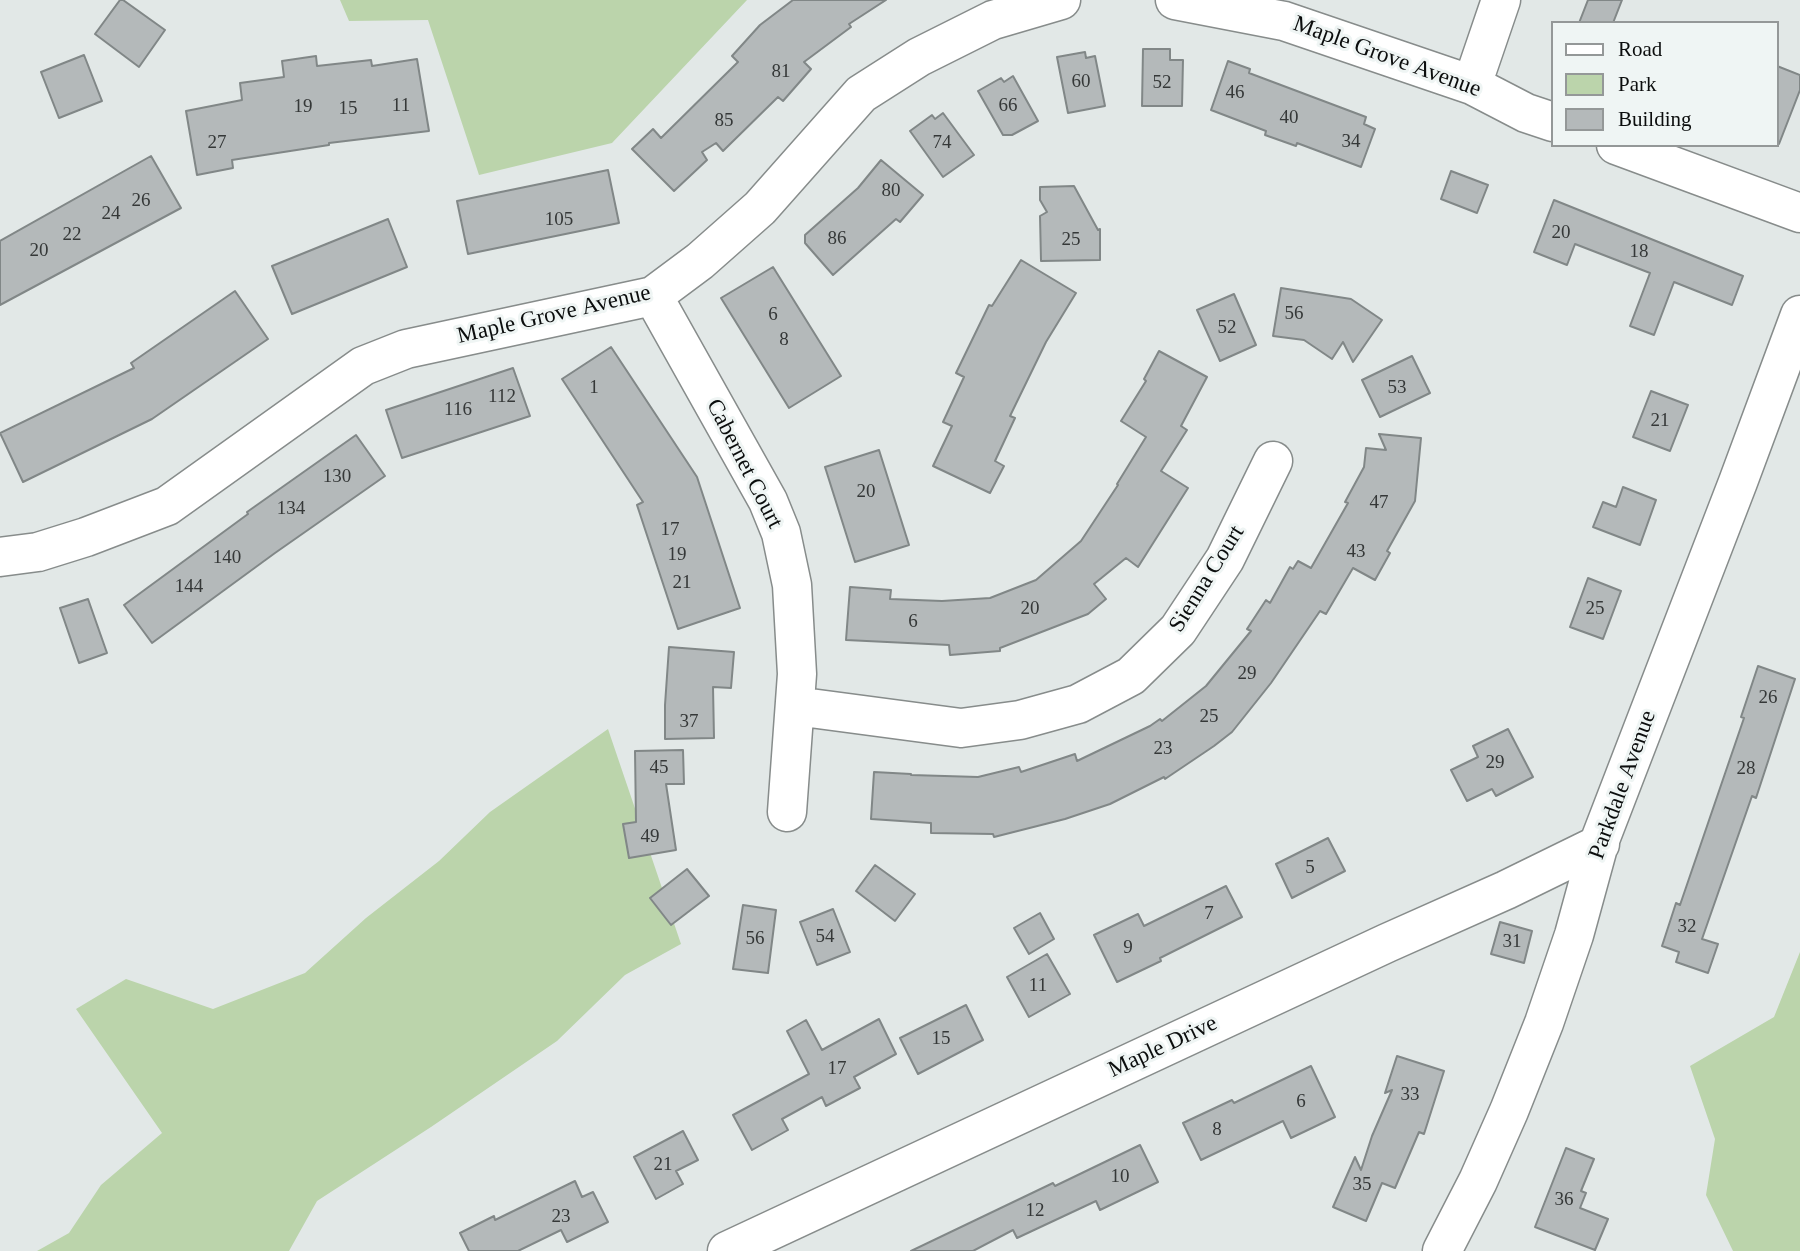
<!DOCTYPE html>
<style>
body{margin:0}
#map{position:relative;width:1800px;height:1251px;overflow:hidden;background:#e2e8e7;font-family:"Times New Roman",serif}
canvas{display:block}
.legend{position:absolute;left:1551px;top:21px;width:228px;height:126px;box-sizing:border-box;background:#eff5f4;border:2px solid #949898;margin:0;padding:9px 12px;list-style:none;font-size:21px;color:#0b0d0d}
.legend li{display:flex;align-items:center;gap:14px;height:35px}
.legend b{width:35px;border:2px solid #949898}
</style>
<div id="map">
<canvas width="1800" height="1251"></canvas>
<ul class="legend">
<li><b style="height:9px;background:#fff"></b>Road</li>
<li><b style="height:19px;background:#bbd4ab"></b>Park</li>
<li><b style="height:19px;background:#b4b9ba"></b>Building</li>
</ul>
</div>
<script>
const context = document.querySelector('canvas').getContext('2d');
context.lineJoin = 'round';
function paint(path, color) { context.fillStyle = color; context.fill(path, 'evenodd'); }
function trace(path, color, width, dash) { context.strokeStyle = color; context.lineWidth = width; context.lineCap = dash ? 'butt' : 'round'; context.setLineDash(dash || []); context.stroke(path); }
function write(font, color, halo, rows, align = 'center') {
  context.font = font + ' "Times New Roman",serif'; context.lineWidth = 6; context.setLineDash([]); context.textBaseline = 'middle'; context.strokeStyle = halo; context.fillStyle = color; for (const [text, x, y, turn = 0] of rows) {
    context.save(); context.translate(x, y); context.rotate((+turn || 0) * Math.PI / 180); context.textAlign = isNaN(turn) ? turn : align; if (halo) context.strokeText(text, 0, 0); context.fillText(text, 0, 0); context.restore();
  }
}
paint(new Path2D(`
 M340 0H747L612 143 479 175 428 20 349 21Z
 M608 729 681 944 625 975 557 1041 431 1127 317 1201 289 1251H37L69 1233 101 1185 162 1133 76 1009 126 979 213 1009 305 973 366 918 439 861 490 812Z
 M1800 952V1251H1733L1706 1195 1715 1139 1690 1066 1774 1017Z`), '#bbd4ab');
const building = new Path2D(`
 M120 0H123L165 30 139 67 95 34Z
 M793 0H886L849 24 851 27 804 62 811 69 783 101 778 97 723 151 716 143 702 152 707 160 674 191 632 149 653 129 661 138 738 62 732 56 760 25Z
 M1588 0H1622L1613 23H1579Z
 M1143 49H1170V60H1183L1182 106H1142Z
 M1085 52 1086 58 1095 56 1105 106 1068 113 1057 57Z
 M84 55 102 101 59 118 41 72Z
 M316 56 317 66 371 60 372 66 417 59 429 131 329 143V145L232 160 233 168 197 175 186 111 242 100 240 83 284 77 282 61Z
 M1228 61 1250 69 1249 73 1366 117 1364 124 1375 129 1361 167 1297 143 1296 146 1265 135 1266 131 1211 110Z
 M1777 66 1800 75V90L1779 144H1777Z
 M1013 76 1038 121 1012 135H1003L978 91 1001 78 1004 82Z
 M943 113 974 155 943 177 910 131 932 115 935 119Z
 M151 156 181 208 0 305V241Z
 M881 160 923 195 900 222 896 219 833 275 805 243V235L858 188Z
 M608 170 619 223 468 254 457 201Z
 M1451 171 1488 185 1477 213 1441 199Z
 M1074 186 1098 230 1100 229V260L1041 261 1040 216 1047 212 1040 200V187Z
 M1554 200 1743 276 1732 305 1674 282 1654 335 1630 326 1650 273 1575 244 1567 265 1534 252Z
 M388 219 407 267 292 314 272 266Z
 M1021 260 1076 293 1046 342 1010 416 1015 418 995 461 1004 466 990 493 933 466 952 426 943 422 964 377 956 373 989 305 992 306Z
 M773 267 841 376 789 408 721 298Z
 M1281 288 1351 299 1382 320 1353 362 1343 342 1332 359 1304 340 1273 336Z
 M235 291 268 339 152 419 23 482 0 433 134 368 131 363Z
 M1234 294 1256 345 1220 361 1197 310Z
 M611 347 697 477 740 608 678 629 637 505 643 502 562 379Z
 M1159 351 1207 377 1181 426 1187 430 1161 471 1188 488 1138 567 1126 558 1094 584 1106 599 1088 614 1000 648V651L950 655 949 645 846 640 850 587 891 590 890 599 942 601 990 598 1036 580 1081 541 1118 485 1117 484 1146 437 1121 421 1146 381 1144 379Z
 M1412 356 1430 393 1380 417 1362 380Z
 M513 368 530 416 402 458 386 410Z
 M1651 391 1688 405 1670 451 1633 437Z
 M1379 434 1421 438 1415 501 1387 551 1390 553 1375 580 1353 568 1326 614 1320 611 1271 683 1232 732 1214 746 1165 779 1164 777 1110 804 1065 819 994 837 993 834 931 833V823L871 819 874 772 911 774V775L978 777 1019 767 1021 772 1075 754 1077 761 1150 726 1160 719 1162 721 1206 686 1251 631 1247 629 1266 600 1270 603 1290 567 1293 569 1298 561 1311 568 1348 503 1345 502 1364 467 1366 448 1386 450Z
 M356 435 385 476 275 553 152 643 124 605 248 514 247 512Z
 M879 450 909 545 855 562 825 467Z
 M1623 487 1656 500 1640 545 1593 527 1603 502 1616 507Z
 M1588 578 1621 591 1603 639 1570 627Z
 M88 599 107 653 79 663 60 608Z
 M669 647 734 652 731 688 713 687 714 738 665 739V705Z
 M1758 666 1795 679 1756 798 1752 796 1702 939 1718 944 1708 973 1676 962 1679 952 1662 946 1676 903 1680 905 1744 718 1741 717Z
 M1508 729 1533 777 1496 796 1492 789 1467 801 1451 770 1478 757 1473 746Z
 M683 750 684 784H666L676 850 629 858 623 824 636 822 635 751Z
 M1328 838 1345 871 1292 898 1276 864Z
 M875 865 915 894 895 921 856 891Z
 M687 869 709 896 671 925 650 898Z
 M1226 886 1242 917 1160 958 1161 961 1117 982 1094 935 1138 914 1144 926Z
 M743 905 776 910 768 973 733 969Z
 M833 909 850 952 817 965 800 922Z
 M1040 913 1054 939 1029 954 1014 928Z
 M1500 922 1532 931 1524 963 1491 954Z
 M1047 954 1070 994 1029 1017 1007 977Z
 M966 1005 983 1040 918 1074 900 1038Z
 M879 1019 896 1054 854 1077 860 1088 826 1106 822 1097 782 1119 788 1130 752 1150 733 1115 809 1074 787 1031 806 1020 822 1050Z
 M1397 1056 1444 1071 1424 1134 1419 1132 1395 1188 1382 1183 1366 1221 1333 1207 1355 1157 1361 1170 1372 1136 1392 1090 1385 1093Z
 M1311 1066 1335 1117 1291 1138 1283 1121 1201 1160 1183 1123 1232 1100 1234 1103Z
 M683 1131 698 1160 676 1171 683 1184 656 1199 634 1157Z
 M1140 1145 1158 1182 1100 1210 1096 1201 1017 1238 1013 1230 973 1251H911L1053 1183 1055 1186Z
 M1566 1148 1594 1159 1581 1191 1586 1193 1580 1208 1608 1219 1595 1250 1535 1227Z
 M575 1181 582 1197 593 1192 608 1222 567 1242 561 1230 518 1251H469L460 1233 494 1216 495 1220Z`);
paint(building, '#b4b9ba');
trace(building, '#818787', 2);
const minor = new Path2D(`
 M1175 0 1284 21 1472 85 1526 113 1553 122
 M1472 85 1501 0
 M1616 145 1800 213
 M653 296 768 501 781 533 792 585 797 674 787 812
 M0 557 38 552 86 537 167 506 363 366 406 349 653 296 700 261 760 208 861 94 919 57 993 20 1061 0
 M795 706 961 728 1020 720 1078 704 1131 676 1178 630 1225 559 1273 461
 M727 1251 1387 943 1506 890 1600 844
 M1442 1251 1478 1181 1509 1111 1544 1023 1574 935 1600 840 1738 482 1800 315`);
trace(minor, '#878c8b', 41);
trace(minor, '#fff', 38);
write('19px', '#353838', null, [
 ["81",781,72],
 ["60",1081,82],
 ["52",1162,83],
 ["46",1235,93],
 ["11",401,106],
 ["66",1008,106],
 ["19",303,107],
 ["15",348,109],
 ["40",1289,118],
 ["85",724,121],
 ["34",1351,142],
 ["27",217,143],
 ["74",942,143],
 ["80",891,191],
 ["26",141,201],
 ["24",111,214],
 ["105",559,220],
 ["20",1561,233],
 ["22",72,235],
 ["86",837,239],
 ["25",1071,240],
 ["20",39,251],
 ["18",1639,252],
 ["56",1294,314],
 ["6",773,315],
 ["52",1227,328],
 ["8",784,340],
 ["1",594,388],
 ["53",1397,388],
 ["112",502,397],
 ["116",458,410],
 ["21",1660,421],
 ["130",337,477],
 ["20",866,492],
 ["47",1379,503],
 ["134",291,509],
 ["17",670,530],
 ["43",1356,552],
 ["19",677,555],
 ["140",227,558],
 ["21",682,583],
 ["144",189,587],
 ["20",1030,609],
 ["25",1595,609],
 ["6",913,622],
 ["29",1247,674],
 ["26",1768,698],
 ["25",1209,717],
 ["37",689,722],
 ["23",1163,749],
 ["29",1495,763],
 ["45",659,768],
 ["28",1746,769],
 ["49",650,837],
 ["5",1310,868],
 ["7",1209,914],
 ["32",1687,927],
 ["54",825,937],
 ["56",755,939],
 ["31",1512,942],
 ["9",1128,948],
 ["11",1038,986],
 ["15",941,1039],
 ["17",837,1069],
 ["33",1410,1095],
 ["6",1301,1102],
 ["8",1217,1130],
 ["21",663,1165],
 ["10",1120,1177],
 ["35",1362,1185],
 ["36",1564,1200],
 ["12",1035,1211],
 ["23",561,1217]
]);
write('23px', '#0b0d0d', '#eff5f4', [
 ["Maple Grove Avenue",1387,57,20],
 ["Maple Grove Avenue",554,315,-13],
 ["Cabernet Court",744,464,63],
 ["Sienna Court",1207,579,-58],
 ["Parkdale Avenue",1623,785,-70],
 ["Maple Drive",1163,1047,-25]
]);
</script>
